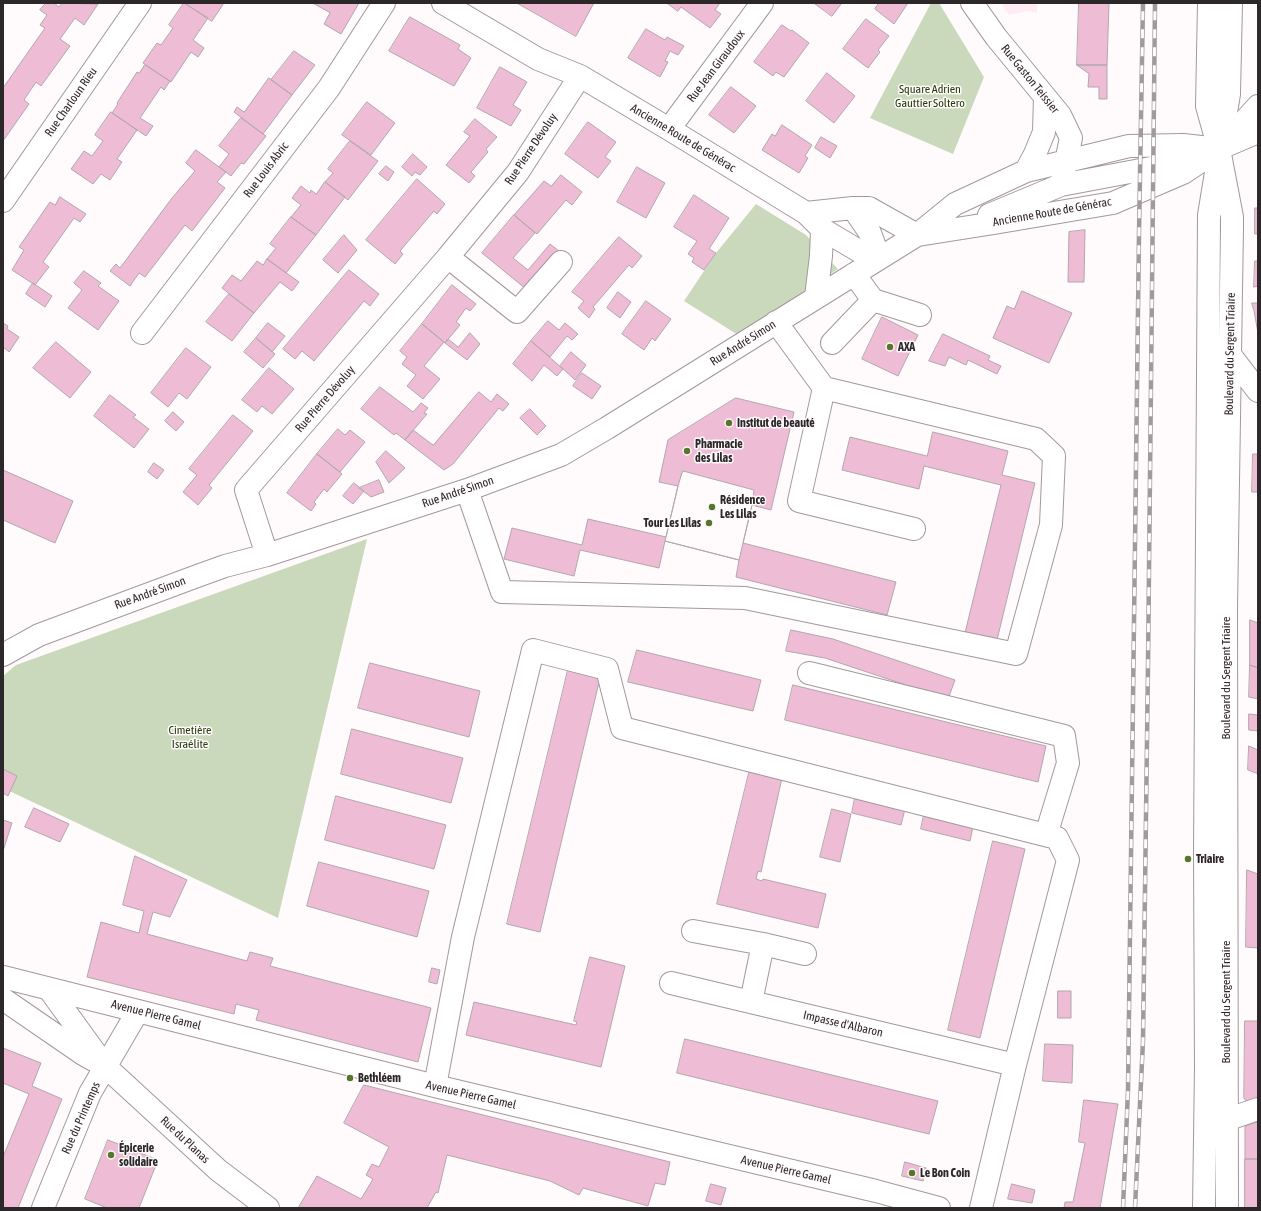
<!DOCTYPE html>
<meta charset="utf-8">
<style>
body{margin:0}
#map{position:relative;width:1261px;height:1211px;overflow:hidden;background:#fffafc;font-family:"Asap Condensed",sans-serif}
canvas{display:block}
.frame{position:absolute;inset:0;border:4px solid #2c282a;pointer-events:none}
</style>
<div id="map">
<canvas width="1261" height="1211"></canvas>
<div class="frame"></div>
</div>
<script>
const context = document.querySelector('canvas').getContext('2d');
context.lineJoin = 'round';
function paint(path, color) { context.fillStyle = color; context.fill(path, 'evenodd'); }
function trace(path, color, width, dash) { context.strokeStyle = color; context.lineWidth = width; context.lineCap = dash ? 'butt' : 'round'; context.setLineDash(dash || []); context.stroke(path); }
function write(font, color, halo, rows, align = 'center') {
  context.font = font + ' "Asap Condensed",sans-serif'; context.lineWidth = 3; context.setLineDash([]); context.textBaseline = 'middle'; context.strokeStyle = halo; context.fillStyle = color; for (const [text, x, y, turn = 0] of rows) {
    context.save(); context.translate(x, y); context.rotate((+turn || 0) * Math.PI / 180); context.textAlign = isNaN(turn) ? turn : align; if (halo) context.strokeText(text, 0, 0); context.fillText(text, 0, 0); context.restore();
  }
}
paint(new Path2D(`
 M1001 3H1037V13L1027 11 1009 15Z`), '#ffebf4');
paint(new Path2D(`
 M931 3H939L984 77 953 154 870 118Z
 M756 204 806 235 838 269 738 335 684 301 716 253Z
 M367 539 278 918 3 788V676L16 665Z`), '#cad9bc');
const building = new Path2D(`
 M46 3H54L59 7 62 3 98 4 84 25 75 18 60 39 70 46 41 86 36 82 24 100 29 104 3 141V88L45 28 40 25 47 15 40 10Z
 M184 3 208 18 193 40 204 48 198 57 191 52 171 82 143 63 157 43 161 45 173 28 169 25Z
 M185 3H224L212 21Z
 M313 3H359L341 34 324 24 330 13Z
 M517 3H594L576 36Z
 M667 3H720L715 10 721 14 710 28 681 7 678 11Z
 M814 3H842L832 16Z
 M879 3H908L894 24 875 9Z
 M1079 3H1109L1107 65H1077Z
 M410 17 460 45 458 49 471 58 454 86 389 51Z
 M866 19 889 36 878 50 880 52 868 68 843 49Z
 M782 25 791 31 792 30 809 43 784 77 776 72 773 76 754 62Z
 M646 29 665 40 667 37 684 46 678 55 670 51 665 61 668 62 660 77 628 58Z
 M294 51 315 65 292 95 271 80Z
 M145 65 170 81 164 90 161 87 140 118 153 126 146 136 112 113 118 104 117 103 137 72 139 73Z
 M1077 65H1107V99H1099V87H1088L1089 74Z
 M500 67 527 82 513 105 521 110 511 126 477 108Z
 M827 73 855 96 834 123 806 101Z
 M269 78 292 95 263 134 234 112 237 107 244 112Z
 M731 87 756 106 734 133 709 115Z
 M367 102 395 123 371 155 342 135Z
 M111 112 137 130 117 159 122 162 110 180 101 174 93 184 71 169 84 151 92 156 103 141 95 135Z
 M241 118 266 136 244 164 241 163 231 176 219 167 229 154 219 146Z
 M475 119 497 137 486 149 488 152 471 172 475 176 469 183 446 165 470 136 464 132Z
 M588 122 616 142 605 157 611 161 598 178 565 154Z
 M782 125 812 145 805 156 808 158 799 173 762 150 772 134 775 136Z
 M821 137 837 146 830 158 815 148Z
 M350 141 378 161 348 200 325 182 333 173 328 169Z
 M196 150 226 172 217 182 225 188 192 231 185 225 145 277 139 273 130 286 110 271 116 264 120 268 172 198 195 171 186 163Z
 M413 154 427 167 420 175 415 172 412 176 402 167Z
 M386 166 394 172 388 181 379 174Z
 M637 167 665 183 646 218 617 202Z
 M561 175 582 192 572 205 566 200 537 234 514 215 544 181 551 186Z
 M417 179 445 204 437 214 434 211 411 238 400 251 403 254 395 264 366 240Z
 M325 182 345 197 316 235 291 217 301 205 292 198 301 186 310 193 311 190 316 194Z
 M694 195 729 218 709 249 716 253 704 270 692 262 694 258 688 254 697 241 674 227Z
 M60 197 86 214 80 222 74 218 43 262 49 267 35 285 12 270 24 250 19 247 50 202 55 205Z
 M1255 208H1258V234H1255Z
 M514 215 535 233 513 258 528 270 550 244 559 251 526 289 482 253Z
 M291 217 316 235 286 273 267 259 276 248 270 244Z
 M1085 230 1084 282H1068L1069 232Z
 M344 235 357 250 338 273 323 260Z
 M619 237 642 256 632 268 629 265 593 307 595 309 589 318 578 308 584 301 572 292Z
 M267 259 299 282 292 291 280 282 254 313 222 288 232 275 241 281 257 261 263 265Z
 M1255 261H1258V286L1254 287Z
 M349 270 379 294 370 306 364 301 314 361 302 351 295 359 283 349Z
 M84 271 101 283 98 286 119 301 98 330 68 308 82 290 74 283Z
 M33 283 52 296 45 307 26 294Z
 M452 285 476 304 470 311 466 308 456 322 460 325 445 343 422 324Z
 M1022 291 1072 313 1049 363 993 338 1007 306 1014 309Z
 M618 292 631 302 620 318 607 308Z
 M229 294 254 313 232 341 206 322Z
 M646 301 671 319 655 341 652 338 644 350 622 334Z
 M1252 303H1258V333L1254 311Z
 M882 317 918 335 898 376 862 359Z
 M548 321 559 330 565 323 578 334 572 340 567 336 550 357 531 341Z
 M3 323 8 326 7 329 19 337 9 352 3 347Z
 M268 323 285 336 272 352 256 338Z
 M422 324 444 342 424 366 440 379 423 399 407 386 416 375 402 364 407 357 400 351Z
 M470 333 480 344 467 360 445 343 448 339 458 347Z
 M943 334 990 356 988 360 1001 366 997 374 968 360 966 365 949 357 945 366 929 361Z
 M256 338 275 354 263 368 244 352Z
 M531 341 563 369 557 376 544 365 532 381 513 364Z
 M56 342 91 372 70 398 33 368Z
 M186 348 211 367 187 399 179 393 168 407 151 393Z
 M571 352 586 365 575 380 560 366Z
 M269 368 294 389 272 414 262 406 257 412 242 400Z
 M582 373 601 386 592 399 573 386Z
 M380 387 413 412 421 403 428 408 424 413 427 414 405 440 396 433 394 435 361 409Z
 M479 392 491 402 497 394 509 404 503 411 499 408 453 464 444 470 405 440 413 430 433 445Z
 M110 395 136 415 133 417 149 429 134 448 94 416Z
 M736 398 794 412 771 510 752 505 743 543 896 582 887 615 736 577 739 560 665 541 659 568 580 550 574 576 504 559 512 528 582 545 588 519 666 537 678 486 659 482 668 440Z
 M530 409 546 426 537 435 520 418Z
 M173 412 184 422 176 431 165 421Z
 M233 415 253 431 209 485 212 488 198 505 183 492 197 475 189 469Z
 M338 429 345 435 350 430 365 442 340 472 317 454Z
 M933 432 1008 451 1002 475 1035 483 997 640 965 633 1001 485 924 466 919 489 842 470 850 437 927 456Z
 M386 451 405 468 389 483 376 462Z
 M317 454 342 474 327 492 324 489 314 502 316 504 311 511 287 493Z
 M1253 454H1258V492H1252Z
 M154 463 164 470 157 479 148 472Z
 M3 470 73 501 55 543 3 520Z
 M683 471 754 490 752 505 739 560 665 541 678 486Z
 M379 480 384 492 371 497 359 488Z
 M354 483 364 491 353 504 343 496Z
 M1250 620 1258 623V668L1250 665Z
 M791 630 833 639 955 680 948 699 825 658 786 651Z
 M637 650 761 680 753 711 628 682Z
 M370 663 480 691 469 737 358 708Z
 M1250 665 1258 668V699L1249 697Z
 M568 670 600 678 540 932 507 924Z
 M793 685 1046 746 1038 782 785 720Z
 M1249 714 1258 715V731L1249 730Z
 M352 729 463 758 451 803 341 774Z
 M1249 746 1258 750V774L1248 770Z
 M3 769 17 776 8 796 3 793Z
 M750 769 782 778 761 872 758 871 756 879 762 881 763 879 826 894 818 928 717 904Z
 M856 793 906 805 901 825 852 813Z
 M336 796 446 825 434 869 325 840Z
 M34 808 69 824 60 842 25 827Z
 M832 809 851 814 840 862 820 857Z
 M925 810 974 822 970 841 921 829Z
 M3 820 12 823 3 851Z
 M993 841 1025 849 980 1038 948 1030Z
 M135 856 187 880 170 917 153 912 147 934 247 961 250 952 273 958 270 966 431 1008 418 1062 256 1020 259 1010 236 1004 234 1014 87 977 101 922 139 933 144 911 123 905Z
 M319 862 429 891 417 937 307 906Z
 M1247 870 1258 874V948L1246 947Z
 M590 957 625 966 601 1067 466 1035 474 1002 576 1025 577 1022 574 1021Z
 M432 968 440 970 437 984 429 982Z
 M1058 991H1071V1018H1058Z
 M1245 1021H1258V1099L1250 1101H1246L1244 1098Z
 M685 1039 938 1101 929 1134 677 1073Z
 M1045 1044 1073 1045 1072 1083 1043 1081Z
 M3 1048 41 1063 32 1086 62 1099 18 1208H3V1157L29 1094 3 1083Z
 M364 1085 670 1162 665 1185 655 1183 648 1206 583 1188 579 1195 550 1181 447 1155 438 1193 436 1192 427 1208H298L317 1176 361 1199 373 1179 366 1175 372 1164 379 1167 389 1147 344 1123Z
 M1084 1100 1118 1104 1100 1208H1064L1065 1202H1073L1085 1143 1079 1142Z
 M1258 1122V1159H1245V1127Z
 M108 1140 158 1160 139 1208H107L85 1199Z
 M1245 1159H1258V1208H1245Z
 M905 1162 926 1168 923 1181 902 1176Z
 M711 1184 726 1188 721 1205 706 1201Z
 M1012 1184 1035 1190 1032 1203 1008 1199Z`);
paint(building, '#eebcd4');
trace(building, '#b2a7ac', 1);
const minor = new Path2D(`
 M443 3 538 59 580 76 669 129 806 213 822 229 859 251 879 258
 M972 3 996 37 1060 115 1071 138 1061 185 989 215
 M669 129 762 3
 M1225 146 1258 132
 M1026 171 1035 154 1044 132 1045 97
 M1061 185 1167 165 1187 159
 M3 201 140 3
 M853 208 870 233 879 258
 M806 213 853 208H869L917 235
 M918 235 994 223 1113 203 1183 173 1219 149 1258 106
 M448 257 517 312 561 262
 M854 274 873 300 920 315
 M816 297 821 256 822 229
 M142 333 329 88 384 3
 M832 343 873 300
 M1231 356 1258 391
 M824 388 799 501 914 529
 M467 490 502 592 745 598 1016 654 1051 525 1054 456 1036 439 824 388 776 322
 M267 555 246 490 448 257 518 172 580 76
 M3 655 39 635 200 575 225 566 267 555 467 490 561 455 607 428 917 235 955 204 1026 171 1129 146 1183 145 1219 149
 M809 673 1064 736 1068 763 1046 835
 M693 931 763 944
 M3 977 435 1086 876 1191 939 1208
 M671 983 1015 1065
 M49 989 99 1058
 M3 999 83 1054 106 1067 218 1170 268 1208
 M751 1002 763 944 805 954
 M435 1086 463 937 533 650 607 669 622 728 1057 838 1068 860 1015 1065 981 1208
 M1226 1120 1258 1109
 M43 1208 90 1093 138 1011`);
const major = new Path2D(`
 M1209 3 1207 106 1219 149 1232 217V227L1226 609 1227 1208
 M1204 1208 1206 1068 1205 853 1209 215 1229 94 1231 3`);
trace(minor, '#a3989d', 24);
trace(major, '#a3989d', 24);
trace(minor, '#fff', 22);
trace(major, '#fff', 22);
const rail = new Path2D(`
 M1123 1208 1128 1090 1139 233 1143 3
 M1135 1208 1143 1041 1148 665 1155 3`);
trace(rail, '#9f9a9c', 4.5);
trace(rail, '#fffafc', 3, [9]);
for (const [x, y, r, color] of [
 [890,347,4,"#57762d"],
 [729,423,4,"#57762d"],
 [687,451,4,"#57762d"],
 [712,507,4,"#57762d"],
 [709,523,4,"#57762d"],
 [1188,859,4,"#57762d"],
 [350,1078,4,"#57762d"],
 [111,1155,4,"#57762d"],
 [912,1173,4,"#57762d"]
]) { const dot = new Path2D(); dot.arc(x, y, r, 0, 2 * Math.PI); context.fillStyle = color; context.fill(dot); trace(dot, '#fffafc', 1.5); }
write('12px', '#2c282a', '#fffafc', [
 ["Rue Jean Giraudoux",716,66,-53],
 ["Rue Gaston Teissier",1030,79,51],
 ["Rue Charloun Rieu",71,102,-55],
 ["Ancienne Route de Générac",683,138,31],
 ["Rue Pierre Dévoluy",531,149,-56],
 ["Rue Louis Abric",266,170,-53],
 ["Ancienne Route de Générac",1052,212,-10],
 ["Rue André Simon",743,343,-32],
 ["Boulevard du Sergent Triaire",1230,354,-89],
 ["Rue Pierre Dévoluy",325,399,-49],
 ["Rue André Simon",458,492,-19],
 ["Rue André Simon",150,593,-20],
 ["Boulevard du Sergent Triaire",1226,678,-90],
 ["Boulevard du Sergent Triaire",1226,1002,-90],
 ["Avenue Pierre Gamel",156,1015,14],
 ["Impasse d'Albaron",843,1024,13],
 ["Avenue Pierre Gamel",471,1095,13],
 ["Rue du Printemps",81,1118,-66],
 ["Rue du Planas",185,1140,43],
 ["Avenue Pierre Gamel",786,1170,13]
]);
write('12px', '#273b09', '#fffafc', [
 ["Square Adrien",930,89],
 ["Gauttier Soltero",930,103],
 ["Cimetière",190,730],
 ["Israélite",190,744]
]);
write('bold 12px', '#2c282a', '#fffafc', [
 ["AXA",898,347],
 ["Institut de beauté",737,423],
 ["Pharmacie",695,444],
 ["des Lilas",695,458],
 ["Résidence",720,500],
 ["Les Lilas",720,514],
 ["Tour Les Lilas",701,523,"right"],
 ["Triaire",1196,859],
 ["Bethléem",358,1078],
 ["Épicerie",119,1148],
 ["solidaire",119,1162],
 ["Le Bon Coin",920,1173]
], 'left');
</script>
